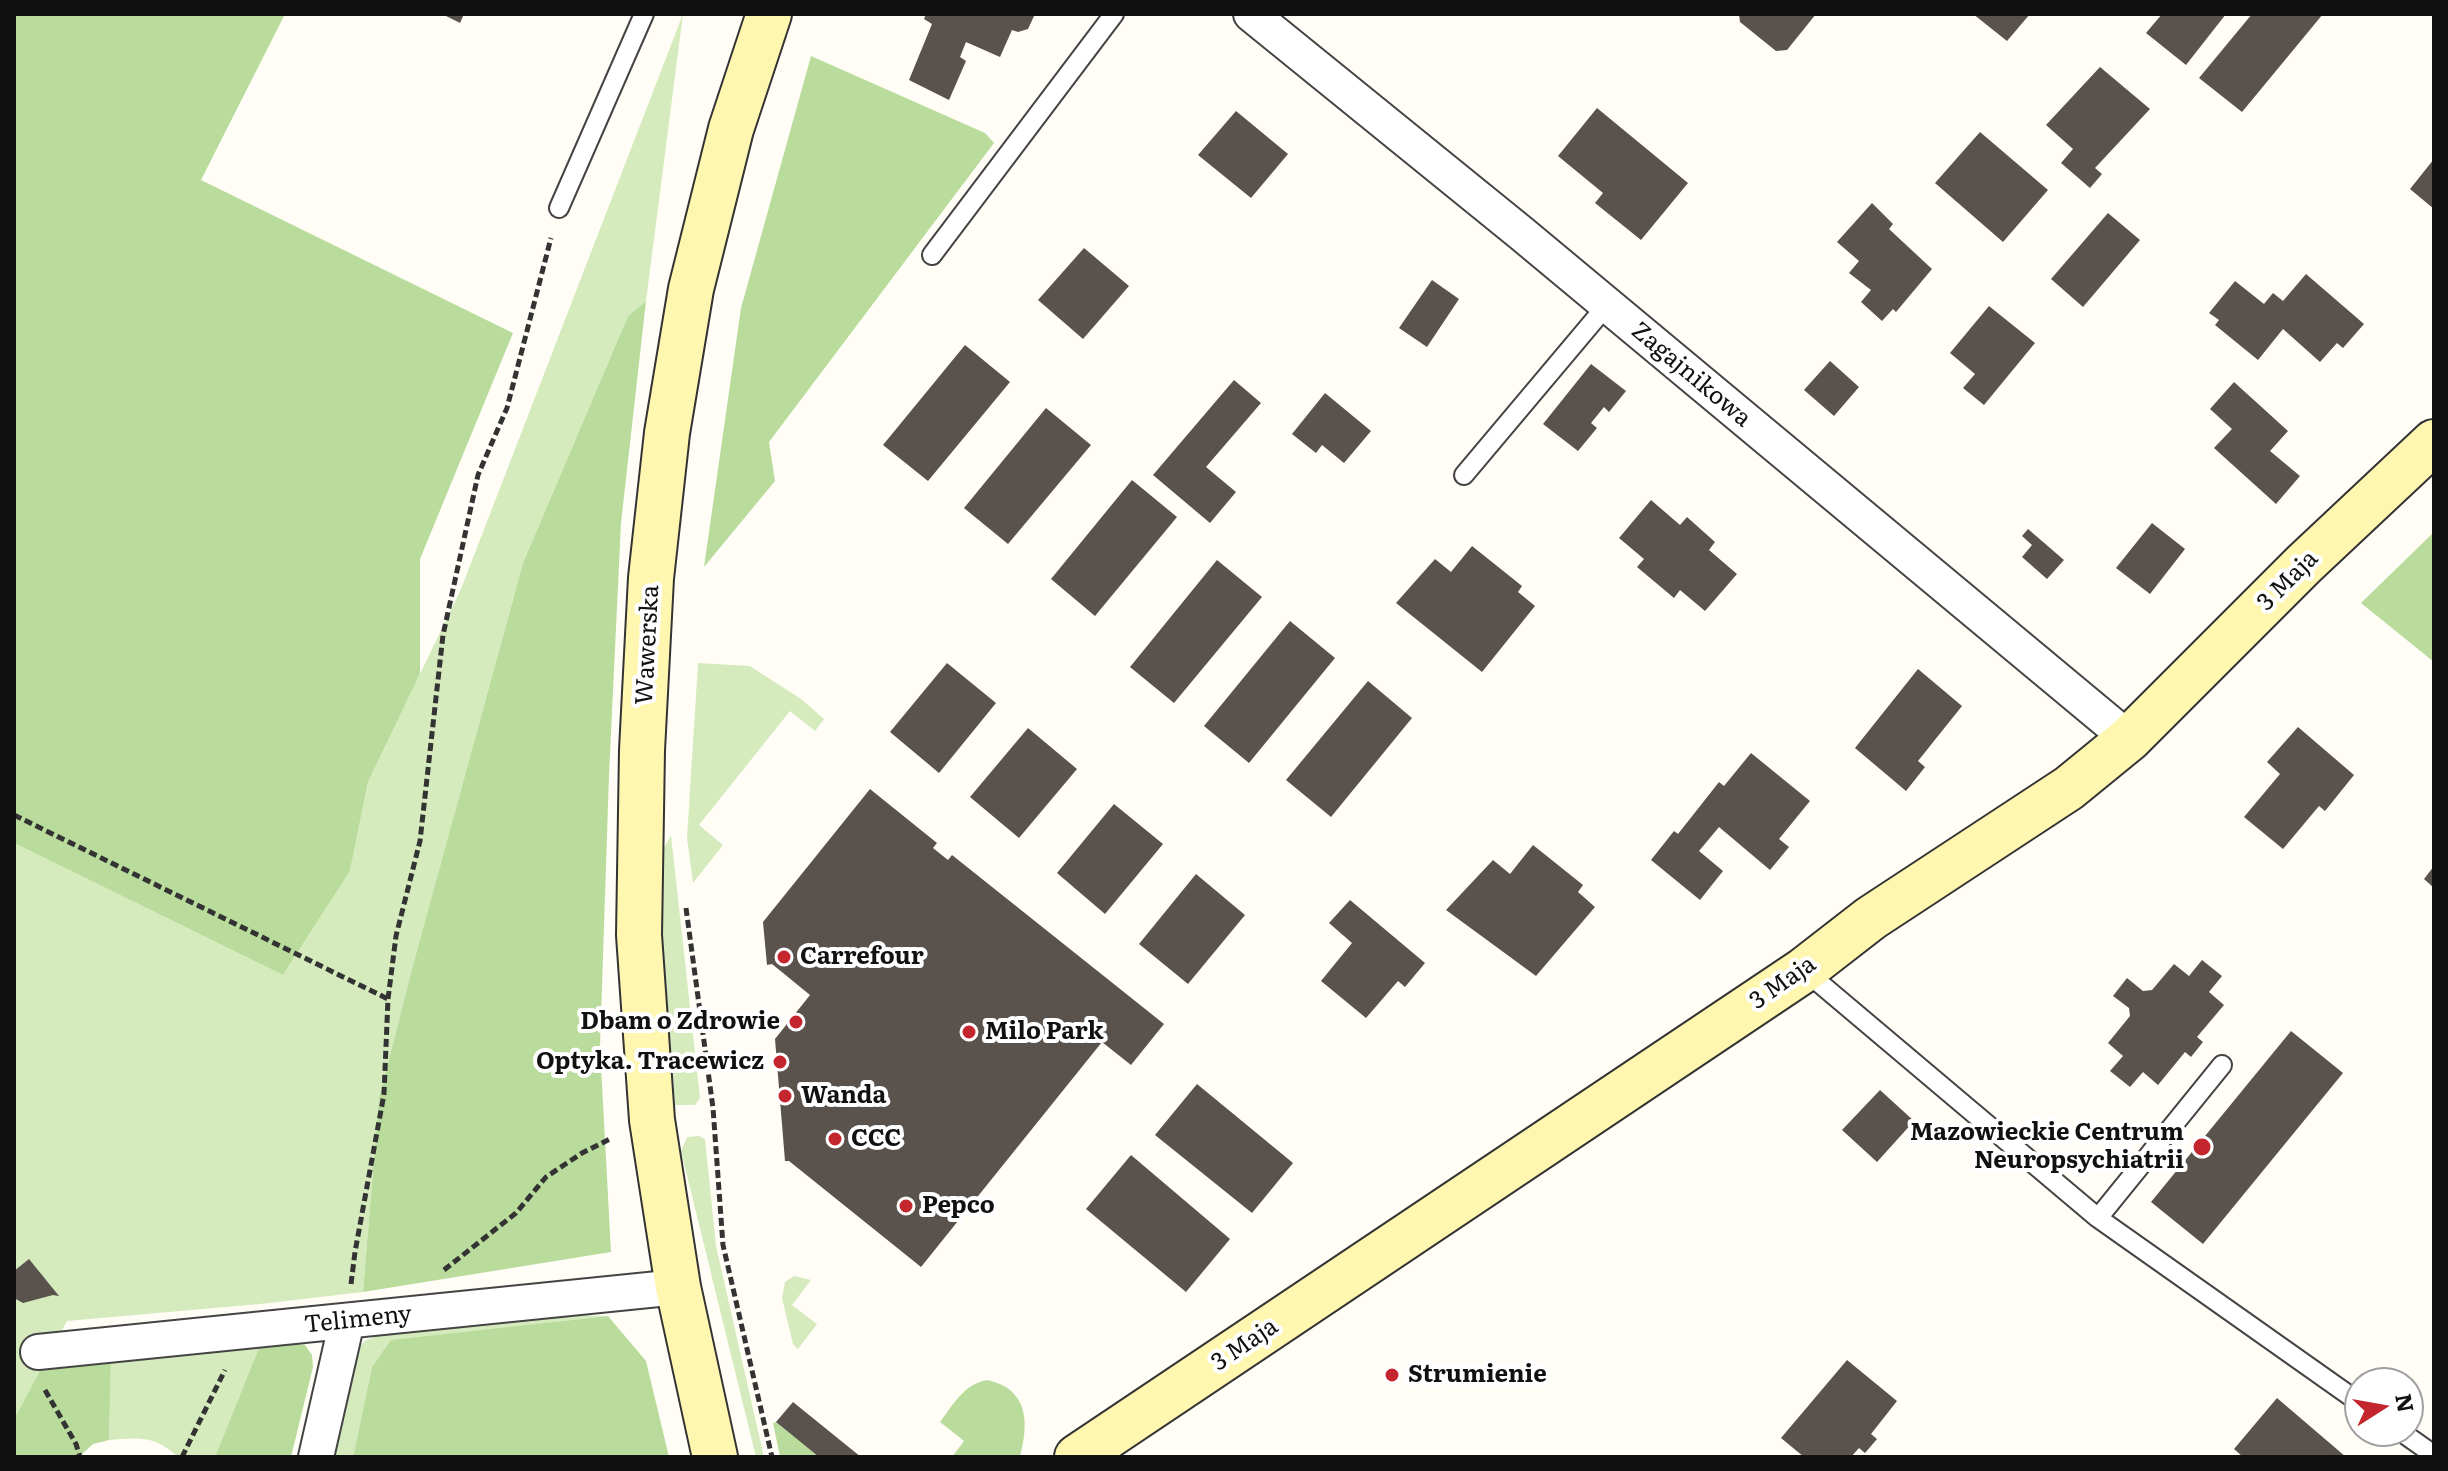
<!DOCTYPE html>
<style>
body{margin:0}
#map{position:relative;width:2448px;height:1471px;overflow:hidden;background:#fffdf5;font-family:Literata,serif}
canvas{display:block}
.frame{position:absolute;inset:0;border:16px solid #111;pointer-events:none}
.north{position:absolute;left:2344px;top:1367px;width:80px;height:80px;box-sizing:border-box;background:#fff;border:2px solid #a0a0a0;border-radius:50%;rotate:79deg;font-size:22px;font-weight:700;line-height:32px;text-align:center;color:#111}
.north::after{content:'';display:block;margin:auto;width:28px;height:36px;background:#c4262e;clip-path:polygon(50% 0,100% 100%,50% 72%,0 100%)}
</style>
<div id="map">
<canvas width="2448" height="1471"></canvas>
<div class="frame"></div>
<div class="north">N</div>
</div>
<script>
const context = document.querySelector('canvas').getContext('2d');
context.lineJoin = 'round';
function paint(path, color) { context.fillStyle = color; context.fill(path, 'evenodd'); }
function trace(path, color, width, dash) { context.strokeStyle = color; context.lineWidth = width; context.lineCap = dash ? 'butt' : 'round'; context.setLineDash(dash || []); context.stroke(path); }
function write(font, color, halo, rows, align = 'center') {
  context.font = font + ' Literata,serif'; context.lineWidth = 8; context.setLineDash([]); context.textBaseline = 'middle'; context.strokeStyle = halo; context.fillStyle = color; for (const [text, x, y, turn = 0] of rows) {
    context.save(); context.translate(x, y); context.rotate((+turn || 0) * Math.PI / 180); context.textAlign = isNaN(turn) ? turn : align; if (halo) context.strokeText(text, 0, 0); context.fillText(text, 0, 0); context.restore();
  }
}
paint(new Path2D(`
 M683 14 646 301 628 316 523 563 413 965 379 1098 363 1292 260 1304 67 1321 14 1419V843L283 975 350 871 368 782 461 589Z
 M698 663 750 666 801 699 824 719 815 731 790 711 699 825 723 845 693 883 687 838Z
 M671 835 700 1098 695 1105H675L663 941 662 852Z
 M699 1136 705 1139 716 1246 764 1457H756L681 1151 687 1137Z
 M794 1276 811 1280 792 1305 817 1324 798 1349 793 1344 782 1298 785 1282Z
 M570 1315 608 1316 391 1341 372 1367 353 1457H333L354 1352 365 1341 380 1334Z
 M260 1345 215 1457H178C154 1435 139 1438 109 1440L111 1361Z`), '#d5ebbd');
paint(new Path2D(`
 M14 14H285L201 180 513 333 420 559V674L368 782 350 871 283 975 14 843Z
 M811 56 985 133 994 143 769 442 775 481 704 567 741 308Z
 M646 301 621 523 609 775 600 1047 611 1252 363 1292 379 1098 413 965 523 563 628 316Z
 M2434 532V662L2361 603Z
 M608 1316 646 1361 669 1457H353L372 1367 391 1340Z
 M292 1343 305 1345 312 1355 313 1367 291 1457H215L260 1345Z
 M111 1361 109 1440 93 1444 79 1457H14V1419L42 1367Z
 M987 1380C1029 1389 1029 1423 1020 1457H952L964 1441 940 1422C953 1405 964 1384 987 1380Z
 M776 1422 819 1457H780L773 1423Z`), '#b9dc9c');
paint(new Path2D(`
 M442 14H464L460 23Z
 M926 14H1035L1028 29 1018 32 1012 30 1000 57 966 42 960 57 966 61 949 100 909 80 932 24 924 19Z
 M1739 14H1816L1787 50 1776 51 1740 22Z
 M1973 14H2030L2007 41Z
 M2162 14H2226L2186 65 2146 33Z
 M2252 14H2323L2242 112 2199 78Z
 M2100 67 2150 109 2095 168 2102 174 2090 188 2061 163 2073 149 2046 125Z
 M1597 108 1688 183 1641 240 1595 203 1603 193 1558 156Z
 M1236 111 1288 154 1251 198 1198 155Z
 M1980 132 2048 190 2003 242 1935 183Z
 M2434 159V209L2410 189Z
 M1872 203 1893 224 1889 229 1932 269 1896 312 1893 309 1882 321 1861 302 1871 290 1849 273 1859 261 1837 242Z
 M2108 213 2140 240 2083 307 2051 279Z
 M1084 248 1129 286 1083 339 1038 300Z
 M2306 274 2364 324 2343 348 2337 343 2320 362 2283 329 2258 360 2215 325 2219 320 2209 313 2235 281 2264 304 2273 293 2283 301Z
 M1432 280 1459 299 1427 347 1399 328Z
 M1989 306 2035 343 1984 405 1963 388 1975 374 1950 353Z
 M965 345 1010 382 928 481 883 445Z
 M1830 361 1859 387 1834 416 1804 390Z
 M1591 364 1626 391 1609 412 1604 407 1591 423 1597 428 1578 451 1543 424Z
 M1234 380 1261 403 1206 467 1236 492 1210 523 1153 475Z
 M2234 382 2288 431 2270 451 2300 476 2276 504 2214 448 2232 429 2210 409Z
 M1325 393 1371 431 1344 463 1322 445 1316 453 1292 434Z
 M1046 408 1091 445 1008 544 964 508Z
 M1132 480 1177 517 1095 616 1051 579Z
 M1651 500 1680 525 1687 517 1715 542 1709 550 1737 574 1705 611 1680 590 1674 598 1637 567 1644 559 1619 538Z
 M2152 523 2185 549 2150 594 2116 568Z
 M2028 529 2064 560 2047 579 2022 557 2032 545 2022 536Z
 M1472 546 1522 586 1518 592 1535 606 1482 672 1396 603 1435 559 1451 572Z
 M1217 560 1262 597 1174 703 1130 667Z
 M1290 621 1335 658 1249 763 1204 726Z
 M947 663 996 703 939 773 890 732Z
 M1918 669 1962 706 1918 761 1925 767 1906 791 1855 748Z
 M1368 681 1412 718 1331 817 1286 780Z
 M2298 727 2354 775 2325 811 2319 806 2283 849 2244 817 2280 774 2267 762Z
 M1028 728 1077 769 1019 838 970 797Z
 M1751 753 1810 801 1779 839 1789 847 1770 870 1719 827 1699 851 1723 871 1700 900 1651 860 1674 831 1678 834 1719 782 1724 786Z
 M870 789 937 843 933 848 948 860 952 855 1164 1024 1131 1065 1102 1042 921 1267 789 1161H785L775 1039 810 995 772 964 767 965 763 922Z
 M1114 804 1163 844 1105 914 1057 873Z
 M1533 845 1583 885 1578 892 1595 907 1536 976 1446 910 1493 860 1510 874Z
 M2434 866V888L2424 879Z
 M1196 874 1245 915 1188 984 1139 944Z
 M1350 900 1425 963 1405 987 1398 981 1366 1018 1321 981 1352 943 1329 923Z
 M2202 960 2222 976 2209 992 2224 1005 2197 1037 2203 1042 2191 1057 2185 1052 2158 1085 2143 1072 2130 1087 2110 1071 2123 1056 2108 1043 2130 1016 2129 1008 2113 996 2127 978 2143 991 2152 990 2174 964 2189 976Z
 M2291 1031 2343 1073 2203 1244 2151 1202Z
 M1197 1084 1293 1163 1252 1213 1155 1135Z
 M1880 1090 1914 1121 1877 1162 1842 1130Z
 M1131 1155 1230 1239 1186 1292 1086 1209Z
 M29 1259 59 1296 53 1295 23 1303 14 1298V1271Z
 M1847 1360 1897 1401 1871 1434 1877 1439 1865 1453 1859 1448 1851 1457H1804L1781 1438Z
 M2277 1398 2346 1457H2243L2234 1449Z
 M793 1402 861 1457H819L776 1422Z`), '#5a524d');
const lane = new Path2D(`
 M559 208 644 14
 M932 255 1114 14
 M1464 475 1607 305
 M1804 970 2098 1218 2360 1403
 M2098 1218 2222 1065
 M2400 1431 2434 1455`);
const street = new Path2D(`
 M1251 14 1521 233 2129 739
 M38 1352 678 1287
 M316 1457 347 1321`);
const secondary = new Path2D(`
 M715 1457 678 1287 652 1120 639 935 642 750 651 578 667 433 691 289 731 129 769 14
 M1077 1457 1804 970 1871 918 2069 788 2129 739 2304 564 2434 442`);
trace(lane, '#444', 22);
trace(street, '#444', 38);
trace(secondary, '#333', 48);
trace(new Path2D(`
 M14 815 388 999
 M686 908 713 1108 723 1245 772 1457
 M444 1270 516 1213 546 1177 582 1153 610 1139
 M351 1284 355 1252 384 1094 388 999 396 936 420 841 443 635 478 475 507 408 551 238
 M45 1390 76 1444 80 1457
 M182 1457 225 1370`), '#333', 5, [8, 4]);
trace(lane, '#fff', 18);
trace(street, '#fff', 34);
trace(secondary, '#fff6b0', 44);
for (const [x, y, r, color] of [
 [784,957,8,"#c4262e"],
 [796,1022,8,"#c4262e"],
 [969,1032,8,"#c4262e"],
 [780,1062,8,"#c4262e"],
 [785,1096,8,"#c4262e"],
 [835,1139,8,"#c4262e"],
 [2202,1147,10,"#c4262e"],
 [906,1206,8,"#c4262e"],
 [1392,1375,8,"#c4262e"]
]) { const dot = new Path2D(); dot.arc(x, y, r, 0, 2 * Math.PI); context.fillStyle = color; context.fill(dot); trace(dot, '#fff', 3); }
write('24px', '#111', '#fff', [
 ["Zagajnikowa",1691,375,40],
 ["3 Maja",2288,581,-45],
 ["Wawerska",648,645,-87],
 ["3 Maja",1783,983,-35],
 ["Telimeny",358,1320,-6],
 ["3 Maja",1245,1345,-34]
]);
write('bold 24px', '#111', '#fff', [
 ["Carrefour",800,957],
 ["Dbam o Zdrowie",780,1022,"right"],
 ["Milo Park",985,1032],
 ["Optyka. Tracewicz",764,1062,"right"],
 ["Wanda",801,1096],
 ["Mazowieckie Centrum",2184,1133,"right"],
 ["Neuropsychiatrii",2184,1161,"right"],
 ["CCC",851,1139],
 ["Pepco",922,1206],
 ["Strumienie",1408,1375]
], 'left');
</script>
